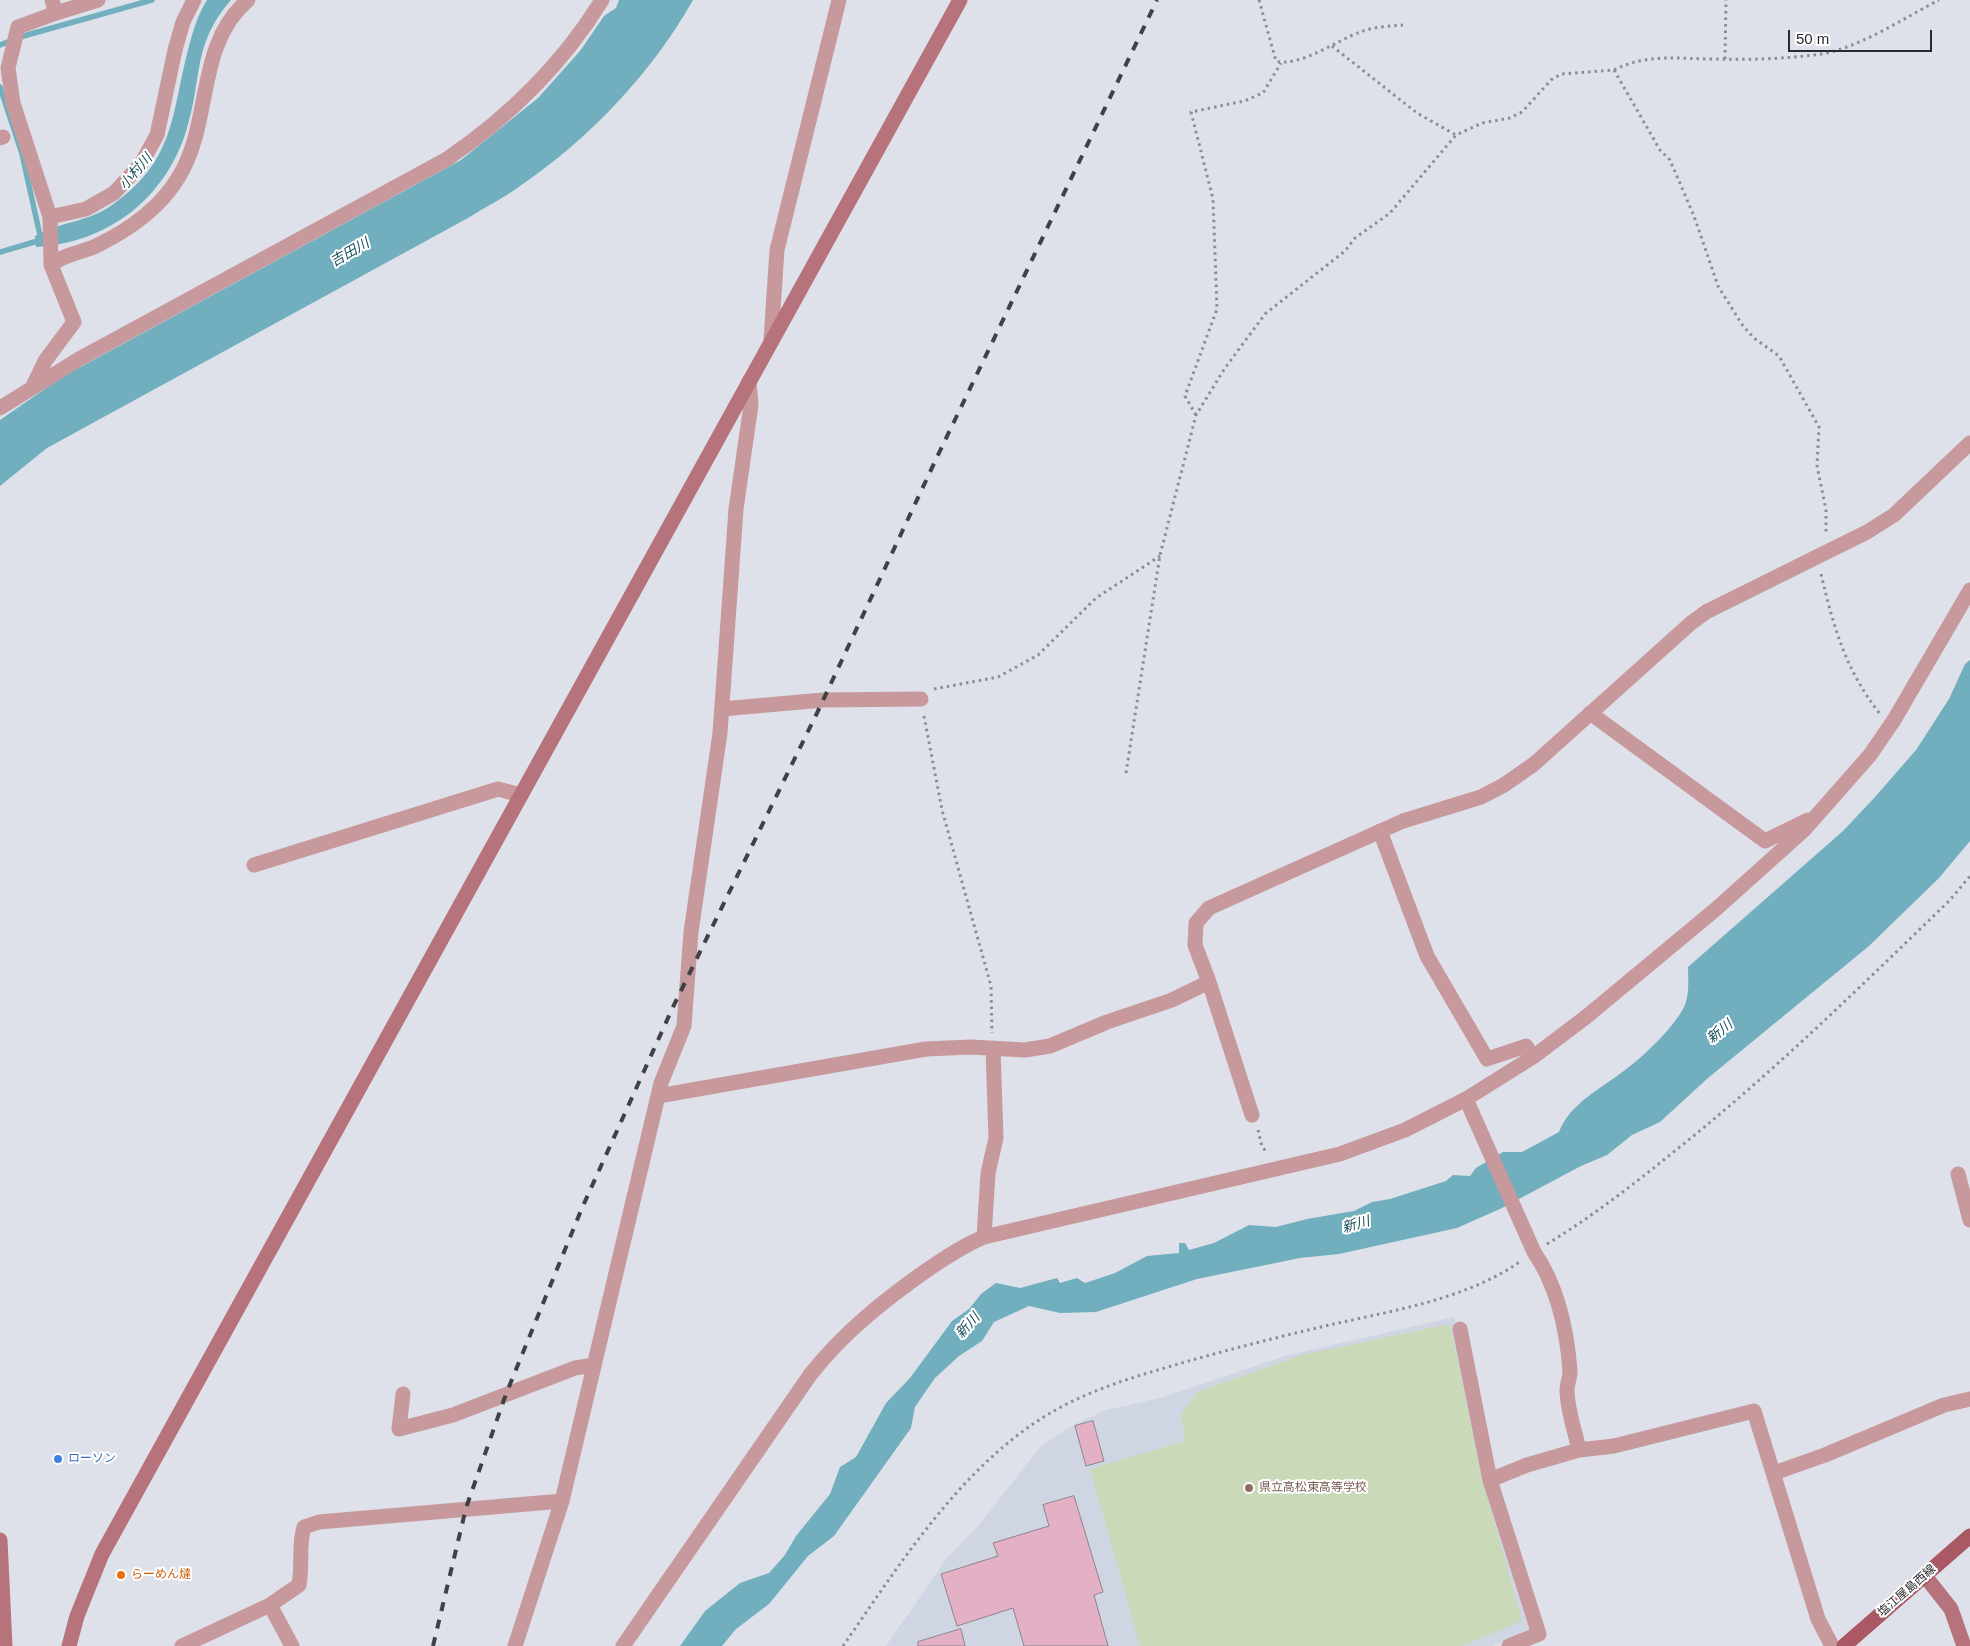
<!DOCTYPE html>
<meta charset="utf-8">
<style>
body{margin:0}
#map{position:relative;width:1970px;height:1646px;overflow:hidden;background:#dee1e9;font-family:Arial,sans-serif}
canvas{display:block}
.scale{position:absolute;left:1788px;top:30px;width:144px;height:22px;box-sizing:border-box;border:2px solid #28292c;border-top:0;padding-left:6px;font-size:15px;line-height:18px;white-space:nowrap;color:#28292c;-webkit-text-stroke:4px #fff;paint-order:stroke}
</style>
<div id="map">
<canvas width="1970" height="1646"></canvas>
<div class="scale">50 m</div>
</div>
<script>
const context = document.querySelector('canvas').getContext('2d');
context.lineJoin = 'round';
function paint(path, color) { context.fillStyle = color; context.fill(path, 'evenodd'); }
function trace(path, color, width, dash) { context.strokeStyle = color; context.lineWidth = width; context.lineCap = dash ? 'butt' : 'round'; context.setLineDash(dash || []); context.stroke(path); }
function write(font, color, halo, rows, align = 'center') {
  context.font = font + ' Arial,"Noto Sans JP",sans-serif'; context.lineWidth = 4; context.setLineDash([]); context.textBaseline = 'middle'; context.strokeStyle = halo; context.fillStyle = color; for (const [text, x, y, turn = 0] of rows) {
    context.save(); context.translate(x, y); context.rotate((+turn || 0) * Math.PI / 180); context.textAlign = isNaN(turn) ? turn : align; if (halo) context.strokeText(text, 0, 0); context.fillText(text, 0, 0); context.restore();
  }
}
paint(new Path2D(`
 M1454 1317 1487 1480 1533 1630 1492 1646H886L947 1558 980 1524 1040 1447 1068 1428 1103 1411 1164 1397 1285 1356Z`), '#d0d5e4');
paint(new Path2D(`
 M1450 1324 1480 1470 1522 1621 1462 1646H1140L1090 1469 1185 1441 1181 1414 1197 1392 1302 1355Z`), '#cad9b8');
paint(new Path2D(`
 M207 0H231C192 45 203 76 187 128 167 197 109 243 36 247L35 236C58 222 89 222 112 205 176 160 171 114 189 46 193 31 198 14 207 0Z
 M619 0H693C652 73 589 139 520 186 504 198 485 207 468 218L47 448 0 486V420L62 377 461 160 538 98 580 51 604 16 616 8Z
 M1970 660V841L1939 878 1869 946 1708 1078 1660 1122 1632 1135 1607 1155 1581 1166 1502 1208 1457 1228 1339 1254 1300 1258 1197 1279 1096 1312 1060 1313 1029 1306 994 1322 982 1341 959 1356 935 1378 915 1407 911 1428 834 1536 808 1556 769 1604 736 1629 722 1646H680L705 1611 740 1583 769 1573 785 1555 796 1536 830 1494 840 1467 856 1457 886 1403 910 1378 952 1321 969 1309 981 1294 996 1283 1020 1288 1057 1278 1060 1283 1077 1278 1085 1283 1115 1273 1147 1256 1179 1253V1243H1185L1189 1250 1214 1243 1249 1225 1276 1227 1307 1219 1354 1211 1372 1202 1390 1199 1446 1181 1453 1175 1470 1176 1476 1168 1503 1152H1522L1559 1132C1570 1103 1602 1088 1625 1070 1644 1056 1672 1029 1683 1009 1690 997 1688 980 1688 967L1843 831 1875 797 1916 750 1949 699 1965 664Z`), '#72afbe');
trace(new Path2D(`
 M0 45 27 35 152 0
 M0 87 22 154 41 240
 M0 252 41 240`), '#72afbe', 5.5);
const building = new Path2D(`
 M1093 1421 1104 1461 1086 1466 1075 1426Z
 M1074 1496 1103 1592 1094 1595 1108 1646H1024L1013 1608 957 1626 941 1574 998 1556 993 1543 1049 1526 1043 1505Z
 M961 1629 965 1646H918V1642Z`);
paint(building, '#e4b0c6');
trace(building, '#8d8588', 1);
trace(new Path2D(`
 M1259 0 1276 61C1298 68 1338 40 1360 32 1373 27 1389 26 1403 25
 M1332 46 1417 113 1456 135 1482 123 1510 118 1522 112 1551 80 1561 74 1614 70 1660 150 1670 160 1694 216 1718 286 1743 326 1754 338 1779 356 1819 427 1817 466 1826 510V533
 M1725 59 1726 0
 M1614 70C1648 53 1678 59 1715 59 1747 60 1781 59 1814 55 1855 51 1902 19 1939 0
 M1196 415 1185 396 1217 309 1213 199 1191 112 1244 101 1263 93 1281 63
 M1821 574C1834 628 1845 669 1880 714
 M934 689 998 677 1038 655 1096 598 1160 556
 M924 716 942 810 991 986 992 1033
 M1126 773 1160 555 1196 415 1225 368 1265 314 1345 251 1355 238 1390 213 1456 135
 M1258 1130 1262 1147 1268 1153
 M1547 1244C1593 1216 1634 1184 1676 1150 1773 1073 1861 986 1950 900L1970 876
 M843 1646C902 1561 967 1457 1061 1407 1095 1389 1130 1378 1168 1367 1219 1352 1270 1339 1321 1327 1388 1311 1464 1301 1521 1261`), '#8b8d93', 3, [2.5, 4]);
trace(new Path2D(`
 M56 13 98 0
 M0 138 3 137
 M50 217 86 209 114 193 141 164 157 135 175 50 183 22 194 0
 M51 265C64 254 81 253 96 246 127 231 160 208 178 178 213 123 195 45 248 0
 M771 340 777 250 839 0
 M33 386 45 361 74 322 51 265 50 217 13 103 8 68 18 27 56 13 52 0
 M0 408 79 359 447 159C510 116 562 65 602 0
 M722 709 823 700 921 699
 M1590 713 1765 841 1808 820
 M1380 831 1427 956 1487 1059 1526 1046 1533 1057
 M254 865 498 789 521 795
 M1209 982 1252 1115
 M658 1096 926 1049 971 1047 1025 1050 1050 1046 1107 1022 1172 1000 1209 982 1195 945 1196 923 1209 908 1403 821 1481 797 1504 785 1534 764 1691 623 1706 612 1867 532 1894 515 1970 443
 M1466 1099 1534 1252C1558 1287 1567 1330 1570 1371 1570 1378 1567 1384 1567 1390 1567 1409 1575 1431 1579 1450
 M1958 1174 1970 1220
 M984 1237 988 1173 996 1138 993 1048
 M1460 1329 1490 1480 1539 1634 1509 1646
 M403 1394 399 1429 453 1415 575 1368 594 1365
 M1774 1473 1825 1455 1944 1405 1970 1399
 M1490 1480 1527 1465 1579 1450 1614 1446 1754 1411 1818 1619 1832 1646
 M270 1605 292 1646
 M182 1646 270 1605 299 1585C303 1564 298 1546 304 1527L319 1522 562 1501
 M515 1646 562 1501 661 1083 684 1026 691 932 720 733 736 509 751 405 749 381
 M623 1646 810 1375C843 1333 883 1301 927 1270 945 1258 964 1245 984 1237L1340 1154 1405 1130 1466 1099 1533 1057 1586 1017 1716 909 1804 830 1870 755 1894 720 1970 590`), '#c7989c', 15);
trace(new Path2D(`
 M0 1540 5 1646
 M1925 1576 1951 1609 1964 1646
 M69 1646 77 1616 102 1554 960 0`), '#b7737b', 15);
trace(new Path2D(`
 M1844 1646 1970 1536`), '#aa5863', 15);
trace(new Path2D(`
 M433 1646 466 1508 506 1394 582 1208 673 1007 818 711 938 455 1157 0`), '#404144', 4, [9, 9]);
for (const [x, y, r, color] of [
 [58,1459,5,"#3f7fe0"],
 [1249,1488,5,"#8d6e63"],
 [121,1575,5,"#e8710a"]
]) { const dot = new Path2D(); dot.arc(x, y, r, 0, 2 * Math.PI); context.fillStyle = color; context.fill(dot); trace(dot, '#fff', 2); }
write('12px', '#366cbe', '#fff', [
 ["ローソン",68,1459]
], 'left');
write('12px', '#785e54', '#fff', [
 ["県立高松東高等学校",1259,1488]
], 'left');
write('12px', '#c56008', '#fff', [
 ["らーめん燵",131,1575]
], 'left');
write('12px', '#28292c', '#fff', [
 ["塩江屋島西線",1907,1591,-41]
]);
write('italic 14px', '#184e59', '#fff', [
 ["小村川",136,172,-49],
 ["吉田川",350,253,-30],
 ["新川",1720,1032,-39],
 ["新川",1356,1225,-16],
 ["新川",968,1326,-48]
]);
</script>
